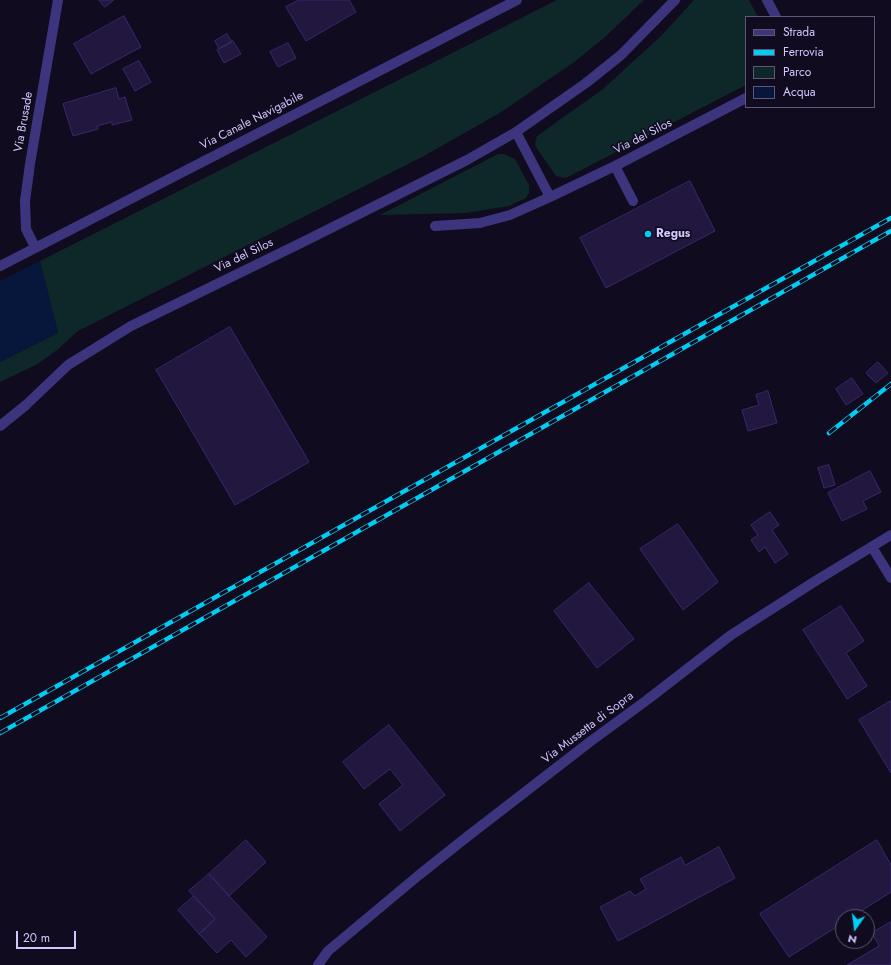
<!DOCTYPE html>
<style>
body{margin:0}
#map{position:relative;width:891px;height:965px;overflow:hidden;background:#100b1e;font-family:Jost,sans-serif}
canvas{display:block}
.legend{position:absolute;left:745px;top:16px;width:130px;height:92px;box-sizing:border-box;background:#100b1e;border:1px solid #5e5778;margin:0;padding:5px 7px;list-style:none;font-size:12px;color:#d2c8ff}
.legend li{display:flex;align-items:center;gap:8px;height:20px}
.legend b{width:20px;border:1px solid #5e5778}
.north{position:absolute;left:835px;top:909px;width:40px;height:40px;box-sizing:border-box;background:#100b1e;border:1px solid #5e5778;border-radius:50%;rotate:194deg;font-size:11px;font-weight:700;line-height:16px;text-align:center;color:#d2c8ff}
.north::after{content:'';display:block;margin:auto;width:14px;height:18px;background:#00cdf3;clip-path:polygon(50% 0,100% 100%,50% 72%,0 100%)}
.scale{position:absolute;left:16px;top:931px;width:60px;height:18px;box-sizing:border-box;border:2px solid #d2c8ff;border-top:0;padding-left:5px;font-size:12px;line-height:14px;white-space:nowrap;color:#d2c8ff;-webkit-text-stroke:3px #100b1e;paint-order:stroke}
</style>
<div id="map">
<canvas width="891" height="965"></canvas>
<ul class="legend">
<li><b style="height:5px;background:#3c357e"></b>Strada</li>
<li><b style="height:5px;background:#00cdf3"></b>Ferrovia</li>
<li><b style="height:11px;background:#0e2728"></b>Parco</li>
<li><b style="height:11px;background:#07173b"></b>Acqua</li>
</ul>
<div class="north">N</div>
<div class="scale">20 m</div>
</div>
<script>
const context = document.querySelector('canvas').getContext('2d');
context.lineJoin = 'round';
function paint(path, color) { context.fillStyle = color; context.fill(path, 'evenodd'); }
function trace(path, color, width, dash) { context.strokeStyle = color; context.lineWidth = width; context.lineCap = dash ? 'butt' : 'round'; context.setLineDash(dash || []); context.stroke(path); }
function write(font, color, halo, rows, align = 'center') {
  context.font = font + ' Jost,sans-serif'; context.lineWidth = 3.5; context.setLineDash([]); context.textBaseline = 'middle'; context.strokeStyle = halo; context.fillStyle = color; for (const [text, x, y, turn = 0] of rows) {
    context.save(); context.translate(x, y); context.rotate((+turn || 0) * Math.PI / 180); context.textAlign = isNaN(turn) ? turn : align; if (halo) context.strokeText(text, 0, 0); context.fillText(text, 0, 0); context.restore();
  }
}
paint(new Path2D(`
 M557 0H644L604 38 573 63 498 114 424 156 78 331 57 350 38 364 0 382V362L58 333 40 261Z
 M694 0H749L758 17H746V85L568 177 564 178 556 176 537 149 535 144 537 136 603 89 661 36Z
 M498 154H504L515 159 529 185V193L526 198 509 206 466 213 380 215Z`), '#0e2728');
paint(new Path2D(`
 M40 261 58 333 0 362V281Z`), '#07173b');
const building = new Path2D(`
 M99 0H114L105 7Z
 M299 0H349L356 12 306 41 286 7Z
 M124 16 141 47 91 74 74 44Z
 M227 34 232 42 219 49 215 41Z
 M233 41 241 54 224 63 217 50Z
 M288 43 296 58 278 67 270 52Z
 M139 61 151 82 135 91 123 69Z
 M116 88 119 99 125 97 132 120 112 125V122L97 126 98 129 73 136 63 104Z
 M690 181 715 231 606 288 580 238Z
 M230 327 309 462 235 505 156 370Z
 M878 362 888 373 876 383 866 373Z
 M852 378 863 394 846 405 836 389Z
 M768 391 777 423 748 431 742 410 759 405 756 395Z
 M829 465 835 485 824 488 818 468Z
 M870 471 881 492 863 501 867 509 842 521 828 493Z
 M770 512 779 525 772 530 788 554 775 563 765 547 759 552 751 540 758 535 751 525Z
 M678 524 718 582 683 610 640 549Z
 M589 583 634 639 597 668 554 611Z
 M841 606 864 641 846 653 867 686 847 699 803 630Z
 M891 701V773L859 720Z
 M389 725 445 795 400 831 379 804 403 785 390 769 364 789 343 762Z
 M246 840 266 862 229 896 209 874Z
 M877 840 891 865V892L852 917H843V923L789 957 760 914Z
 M719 847 735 878 618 941 600 907 630 891 635 896 646 889 640 879 681 857 685 865Z
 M209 874 267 937 246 957 231 940 217 953 199 934 215 919 189 891Z
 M194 896 215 919 199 934 178 910Z
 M891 922V965H847L879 946 872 933Z`);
paint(building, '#21173f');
trace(building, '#39286c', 1);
trace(new Path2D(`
 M767 0 776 17
 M516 132 550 197
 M615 166 633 201
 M435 226 480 223 510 215 550 197 615 166 746 98
 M35 247 26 229 25 201 30 164 58 0
 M0 266 517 0
 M0 426 26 405 68 365 131 326 307 240 467 160 516 132 586 83 621 55 675 0
 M872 547 891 578
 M318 965 328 951 419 875 463 840 591 741 647 700 731 635 817 580 891 535`), '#3c357e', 10);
const rail = new Path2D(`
 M829 433 891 384
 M0 718 891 218
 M0 733 891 231`);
trace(rail, '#00cdf3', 4.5);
trace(rail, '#100b1e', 3, [9]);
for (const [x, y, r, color] of [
 [648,234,4,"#00cdf3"]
]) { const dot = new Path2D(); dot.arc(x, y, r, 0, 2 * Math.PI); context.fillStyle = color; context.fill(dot); trace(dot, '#100b1e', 1.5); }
write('12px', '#d2c8ff', '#100b1e', [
 ["Via Canale Navigabile",252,121,-27],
 ["Via Brusade",24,122,-80],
 ["Via del Silos",643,137,-27],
 ["Via del Silos",244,256,-26],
 ["Via Mussetta di Sopra",588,728,-37]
]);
write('bold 12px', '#d2c8ff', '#100b1e', [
 ["Regus",656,234]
], 'left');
</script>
